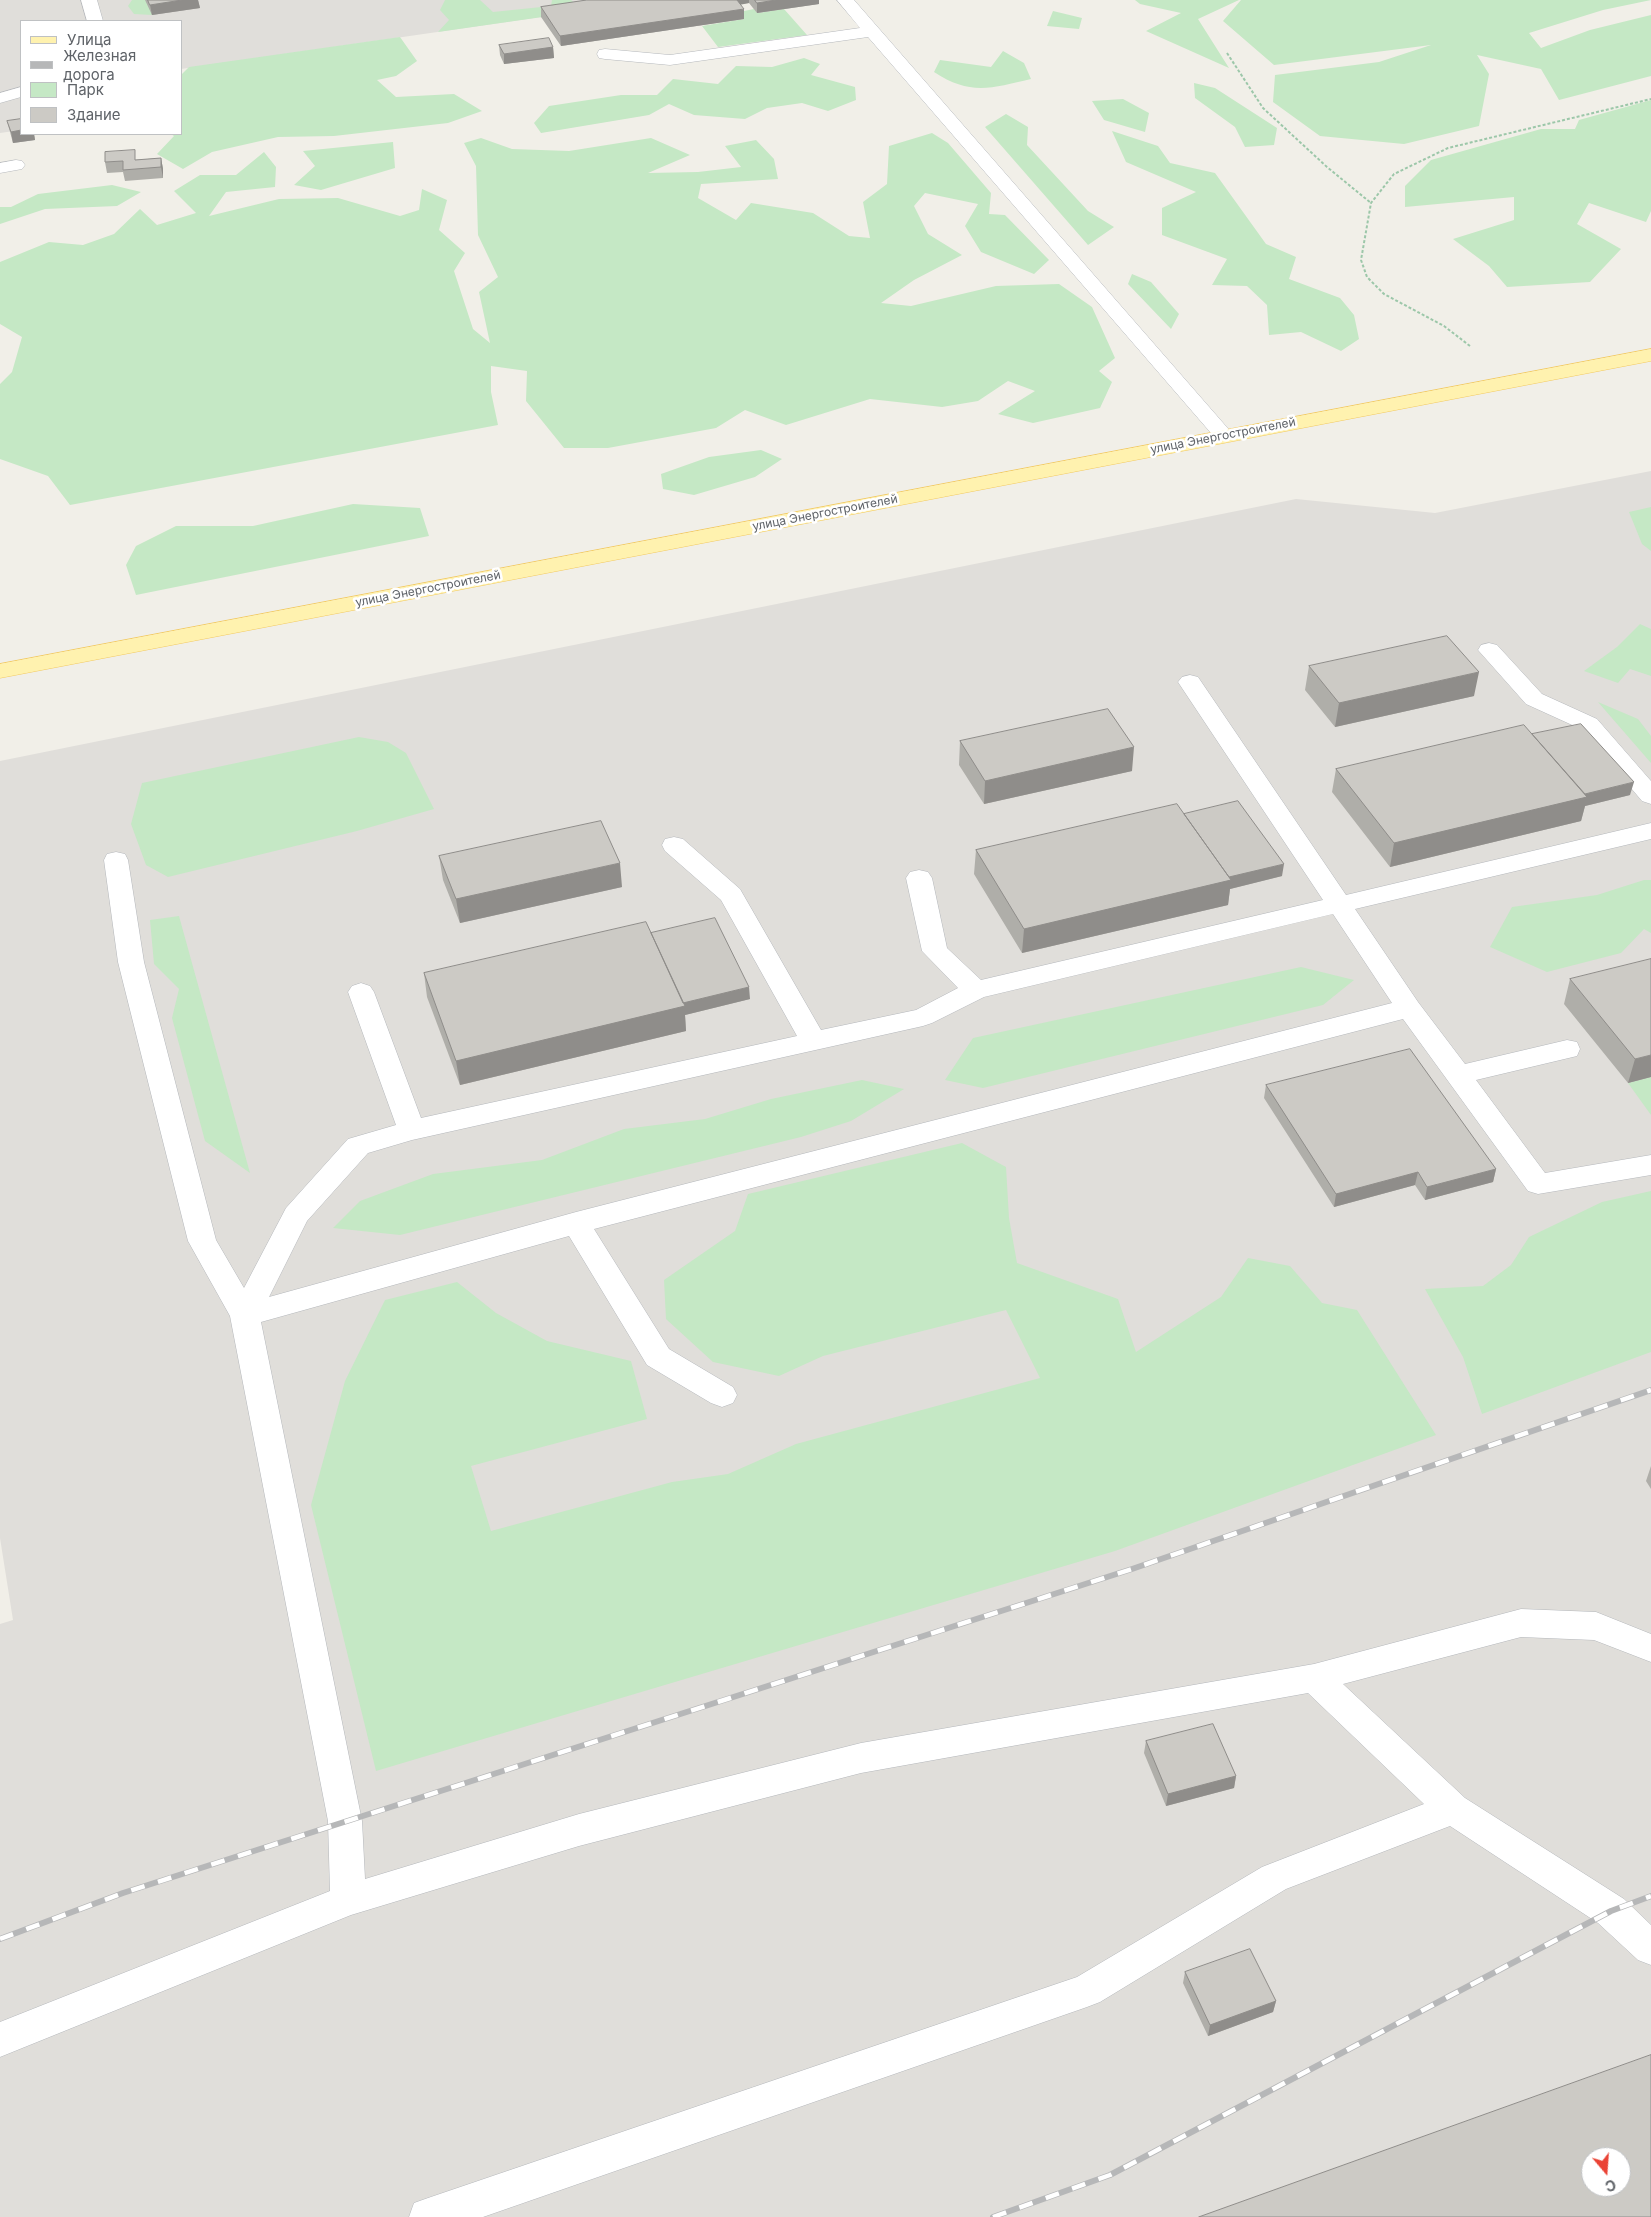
<!DOCTYPE html>
<meta charset="utf-8">
<style>
body{margin:0}
#map{position:relative;width:1651px;height:2217px;overflow:hidden;background:#f1efe8;font-family:Inter,sans-serif}
canvas{display:block}
.legend{position:absolute;left:20px;top:20px;width:162px;height:115px;box-sizing:border-box;background:#fff;border:1px solid #bfc1c3;margin:0;padding:6px 9px;list-style:none;font-size:15px;color:#5f6368}
.legend li{display:flex;align-items:center;gap:10px;height:25px}
.legend b{width:25px;border:1px solid #bfc1c3}
.north{position:absolute;left:1581px;top:2147px;width:50px;height:50px;box-sizing:border-box;background:#fff;border:1px solid #bfc1c3;border-radius:50%;rotate:162deg;font-size:14px;font-weight:700;line-height:20px;text-align:center;color:#5f6368}
.north::after{content:'';display:block;margin:auto;width:18px;height:22px;background:#ea4335;clip-path:polygon(50% 0,100% 100%,50% 72%,0 100%)}
</style>
<div id="map">
<canvas width="1651" height="2217"></canvas>
<ul class="legend">
<li><b style="height:6px;background:#fff2af"></b>Улица</li>
<li><b style="height:6px;background:#b6b7b8"></b>Железная дорога</li>
<li><b style="height:14px;background:#c5e8c5"></b>Парк</li>
<li><b style="height:14px;background:#cccac5"></b>Здание</li>
</ul>
<div class="north">С</div>
</div>
<script>
const context = document.querySelector('canvas').getContext('2d');
context.lineJoin = 'round';
function paint(path, color) { context.fillStyle = color; context.fill(path, 'evenodd'); }
function trace(path, color, width, dash) { context.strokeStyle = color; context.lineWidth = width; context.lineCap = dash ? 'butt' : 'round'; context.setLineDash(dash || []); context.stroke(path); }
function write(font, color, halo, rows, align = 'center') {
  context.font = font + ' Inter,sans-serif'; context.lineWidth = 5; context.setLineDash([]); context.textBaseline = 'middle'; context.strokeStyle = halo; context.fillStyle = color; for (const [text, x, y, turn = 0] of rows) {
    context.save(); context.translate(x, y); context.rotate((+turn || 0) * Math.PI / 180); context.textAlign = isNaN(turn) ? turn : align; if (halo) context.strokeText(text, 0, 0); context.fillText(text, 0, 0); context.restore();
  }
}
paint(new Path2D(`
 M0 0H659L181 69V21H21V130L0 133Z
 M1651 471V2217H0V1624L13 1620 0 1538V761L1296 499 1435 513ZM1591 2157H1621V2187H1591Z`), '#e0deda');
paint(new Path2D(`
 M132 0H158L152 15 134 14 128 6Z
 M445 0H480L493 12 551 6 552 0H571L584 11 438 32 449 20 440 10Z
 M1135 0H1239L1198 19 1229 68 1146 31 1181 13 1140 4Z
 M1241 0H1651L1603 10 1529 33 1541 48 1590 30 1651 15V76L1559 100 1541 69 1477 55 1489 74 1479 126 1404 144 1320 136 1273 102 1275 75 1379 62 1431 45 1274 65 1223 21Z
 M754 9 758 13 784 9 807 35 718 47 702 26 744 19 739 12Z
 M1053 11 1082 18 1079 29 1047 26Z
 M400 37 417 61 396 76 377 80 396 97 454 94 482 111 448 123 334 136 278 137 212 152 183 169 157 154 174 136 171 134H181V75L189 67Z
 M1003 51 1024 63 1031 79C992 88 970 96 934 72L940 60 991 67Z
 M804 58 820 64 811 75 855 87 856 100 828 111 802 103 767 108 745 119 694 115 669 104 649 115 541 133 534 123 549 106 621 95H657L673 79 718 84 736 66 772 67Z
 M1194 83 1215 88 1277 128 1274 145 1245 147 1235 127 1195 98Z
 M1123 99 1149 113 1145 132 1104 120 1092 101Z
 M1651 100V211L1646 222 1589 203 1577 224 1621 249 1590 282 1507 287 1489 266 1453 239 1514 220V197L1405 207V186L1431 160 1541 129H1575L1579 120Z
 M1006 114 1028 127 1027 145 1088 211 1114 227 1088 245 985 127Z
 M1112 131 1158 146 1170 163 1215 173 1266 244 1296 257 1289 279 1340 298 1354 315 1359 339 1341 351 1301 332 1269 335 1267 305 1247 286 1212 285 1227 259 1162 235V208L1196 192 1126 162Z
 M932 133 948 143 991 193 989 214 1005 215 1049 260 1034 274 981 252 965 226 978 204 925 193 914 206 928 234 962 255 914 280 881 303 911 306 996 286 1059 284 1092 307 1115 358 1099 371 1112 382 1100 408 1033 423 998 414 1035 391 1008 381 978 401 942 407 870 399 786 425 745 410 716 428 608 448H564L526 401 527 371 491 366V392L498 425 70 505 48 476 0 459V384L12 372 22 337 0 324V262L49 242 83 245 114 234 140 209 157 225 196 213 174 191 200 175H236L264 152 276 167 275 187 226 192 209 216 279 199 338 198 400 216 419 210 422 189 447 200 439 230 465 253 454 271 473 329 490 343 479 292 498 277 478 235 476 166 464 143 481 138 512 149 569 151 651 138 690 155 648 173 698 172 741 167 725 146 756 140 774 159 778 179 701 184 698 198 736 220 751 203 813 213 849 236 870 238 863 202 887 184 889 146Z
 M393 142 395 168 321 190 294 185 315 166 303 151Z
 M112 185 141 192 117 206 45 209 0 224V207H11L38 194Z
 M1132 274 1151 282 1179 314 1171 329 1128 284Z
 M761 450 782 459 755 477 694 495 663 489 661 474 709 457Z
 M353 504 420 508 429 536 136 595 126 565 136 546 176 526H253Z
 M1651 507V551L1642 544 1629 512Z
 M1640 624 1651 629V676L1630 669 1618 683 1584 671 1617 647Z
 M1598 702 1638 719 1651 736V763Z
 M359 737 388 742 406 753 434 809 357 831 168 877 146 865 131 824 142 783Z
 M1644 880H1651V933L1644 929 1621 953 1547 972 1490 947 1512 907 1597 895Z
 M179 916 250 1173 205 1141 172 1018 179 989 154 964 150 920Z
 M1301 967 1354 980 1323 1005 983 1088 945 1080 973 1038Z
 M1651 1077V1115L1628 1083Z
 M862 1080 904 1089 851 1121 801 1137 400 1235 333 1228 360 1201 433 1174 542 1160 624 1129 705 1119 771 1099Z
 M962 1143 1006 1167 1009 1218 1017 1263 1118 1299 1136 1352 1221 1297 1248 1258 1290 1266 1322 1303 1357 1310 1436 1435 1115 1551 376 1771 311 1505 345 1381 385 1300 457 1282 496 1313 547 1341 631 1361 647 1419 471 1466 491 1531 672 1482 728 1474 796 1444 1040 1378 1006 1310 823 1356 779 1376 713 1362 666 1319 664 1280 735 1231 748 1194Z
 M1651 1191V1352L1482 1414 1463 1357 1425 1289 1483 1286 1511 1265 1529 1237 1602 1202Z`), '#c5e8c5');
const minor = new Path2D(`
 M81 0H97L103 21H87Z
 M837 0H854L1231 432 1234 436 1231 440 1224 442 1217 440 868 37 670 65 605 59 599 58 597 54 599 50 605 49 670 55 860 28Z
 M21 87V97L0 103V93Z
 M16 160 22 161 25 165 22 169 0 173V163Z
 M1489 643 1497 645 1542 694 1597 719 1651 781V804L1642 801 1581 729 1526 704 1478 650 1481 645Z
 M1190 675 1198 677 1346 895 1651 823V839L1355 909 1418 1002 1465 1064 1567 1040 1577 1042 1580 1049 1577 1056 1476 1080 1545 1173 1651 1155V1175L1538 1194 1528 1191 1403 1019 594 1229 669 1349 733 1387 737 1395 733 1403 722 1407 711 1403 647 1365 569 1236 261 1322 362 1821 365 1879 579 1814 861 1743 1314 1664 1521 1609 1596 1612 1651 1634V1662L1594 1640 1521 1637 1343 1684 1465 1798 1624 1899 1651 1925V1965L1638 1960 1598 1923 1450 1826 1286 1889 1100 2002 1087 2007 483 2217H409L414 2203 428 2198 1077 1977 1262 1867 1424 1804 1308 1693 861 1773 579 1846 351 1915 0 2057V2022L330 1891 328 1821 230 1316 188 1241 118 962 104 860 107 854 116 852 125 854 128 860 144 962 216 1240 244 1288 286 1208 348 1139 396 1125 348 992 352 986 361 983 370 986 374 992 421 1118 797 1036 721 900 665 851 662 845 665 839 674 837 683 839 740 889 821 1030 916 1010 958 988 922 951 906 878 910 872 919 870 928 872 932 878 947 948 981 980 1323 900 1178 682 1182 677ZM1333 914 1392 1003 576 1212 269 1297 307 1221 368 1153 412 1140 923 1026 932 1023 984 997Z`);
const major = new Path2D(`
 M1651 349V361L0 678V664Z`);
trace(minor, '#b5b8bc', 1);
trace(major, '#f2c960', 1);
trace(new Path2D(`
 M1227 53 1263 108 1327 167 1371 203
 M1470 346 1444 326 1384 294 1367 277 1361 260 1371 203 1394 174 1448 148 1651 99`), '#9cc7a9', 2, [3, 2]);
paint(minor, '#fff');
paint(major, '#fff2af');
const rail = new Path2D(`
 M0 1939 123 1893 1132 1569 1651 1390
 M993 2217 1110 2175 1611 1911 1651 1896`);
trace(rail, '#b6b7b8', 6);
trace(rail, '#fff', 4.5, [14]);
paint(new Path2D(`
 M145 0H198L200 8 152 15Z
 M587 0H819V4L757 13 749 3 741 4 744 19 561 46 541 17V7Z
 M499 45 553 47 554 58 504 64 500 55Z
 M7 121 21 134H34L35 140 13 143Z
 M161 158 163 169V178L125 181 123 172 107 173 105 162Z
 M1309 666 1474 696 1335 727 1305 690Z
 M1532 734 1630 795 1585 806 1581 821 1390 867 1332 792 1336 769Z
 M960 741 1132 771 984 804 959 765Z
 M1184 814 1282 876 1230 889 1228 905 1022 953 974 874 976 850Z
 M439 856 622 887 460 923 443 880Z
 M651 933 750 999 685 1015 686 1031 460 1085 427 997 424 973Z
 M1570 979 1651 1077 1628 1083 1564 1004Z
 M1266 1085 1496 1169 1493 1182 1425 1200 1415 1185 1334 1207 1264 1098Z
 M1651 1466V1489L1646 1481Z
 M1146 1741 1236 1776 1234 1788 1166 1806 1144 1753Z
 M1185 1972 1276 2001 1273 2012 1208 2036 1183 1983Z`), '#afaea9');
paint(new Path2D(`
 M182 0H198L200 8 152 15 150 5Z
 M734 0H749V3L734 6Z
 M776 0H819V4L757 13V3Z
 M744 9V19L561 46 560 36Z
 M553 47 554 58 504 64V54Z
 M21 130V134H34L35 140 13 143 11 132Z
 M161 158 163 169V178L161 167Z
 M1479 672 1474 696 1335 727 1339 703Z
 M1134 747 1132 771 984 804 985 781Z
 M1634 782 1630 795 1585 806 1581 821 1390 867 1394 843 1574 797Z
 M620 863 622 887 460 923 456 899Z
 M1284 864 1282 876 1230 889 1228 905 1022 953 1024 929 1220 879Z
 M749 987 750 999 685 1015 686 1031 460 1085 456 1061 679 1004Z
 M1651 1055V1077L1628 1083 1635 1059Z
 M1496 1169 1493 1182 1425 1200 1427 1187Z
 M1418 1172 1415 1185 1334 1207 1336 1194Z
 M1236 1776 1234 1788 1166 1806 1168 1794Z
 M1276 2001 1273 2012 1208 2036 1210 2025Z`), '#8f8d8a');
const building = new Path2D(`
 M148 0H182L150 5Z
 M587 0H737L744 9 560 36 541 7Z
 M755 0H776L757 3Z
 M549 38 553 47 504 54 499 45Z
 M21 119V130L11 132 7 121Z
 M135 150V160L161 158V167L123 170V161L105 162V152Z
 M1447 636 1479 672 1339 703 1309 666Z
 M1108 709 1134 747 985 781 960 741Z
 M1581 724 1634 782 1585 794 1532 734Z
 M1524 725 1587 797 1394 843 1336 769Z
 M1238 801 1284 864 1229 877 1184 814Z
 M1177 804 1231 880 1024 929 976 850Z
 M601 821 620 863 456 899 439 856Z
 M715 918 749 987 683 1003 651 933Z
 M646 922 685 1006 456 1061 424 973Z
 M1651 959V1055L1635 1059 1570 979Z
 M1410 1049 1496 1169 1427 1187 1418 1172 1336 1194 1266 1085Z
 M1213 1724 1236 1776 1168 1794 1146 1741Z
 M1250 1949 1276 2001 1210 2025 1185 1972Z
 M1651 2055V2217H1199ZM1591 2157H1621V2187H1591Z`);
paint(building, '#cccac5');
trace(building, '#8f8d8a', 1);
write('12px', '#5f6368', '#fff', [
 ["улица Энергостроителей",1223,436,-11],
 ["улица Энергостроителей",825,513,-11],
 ["улица Энергостроителей",428,589,-11]
]);
</script>
